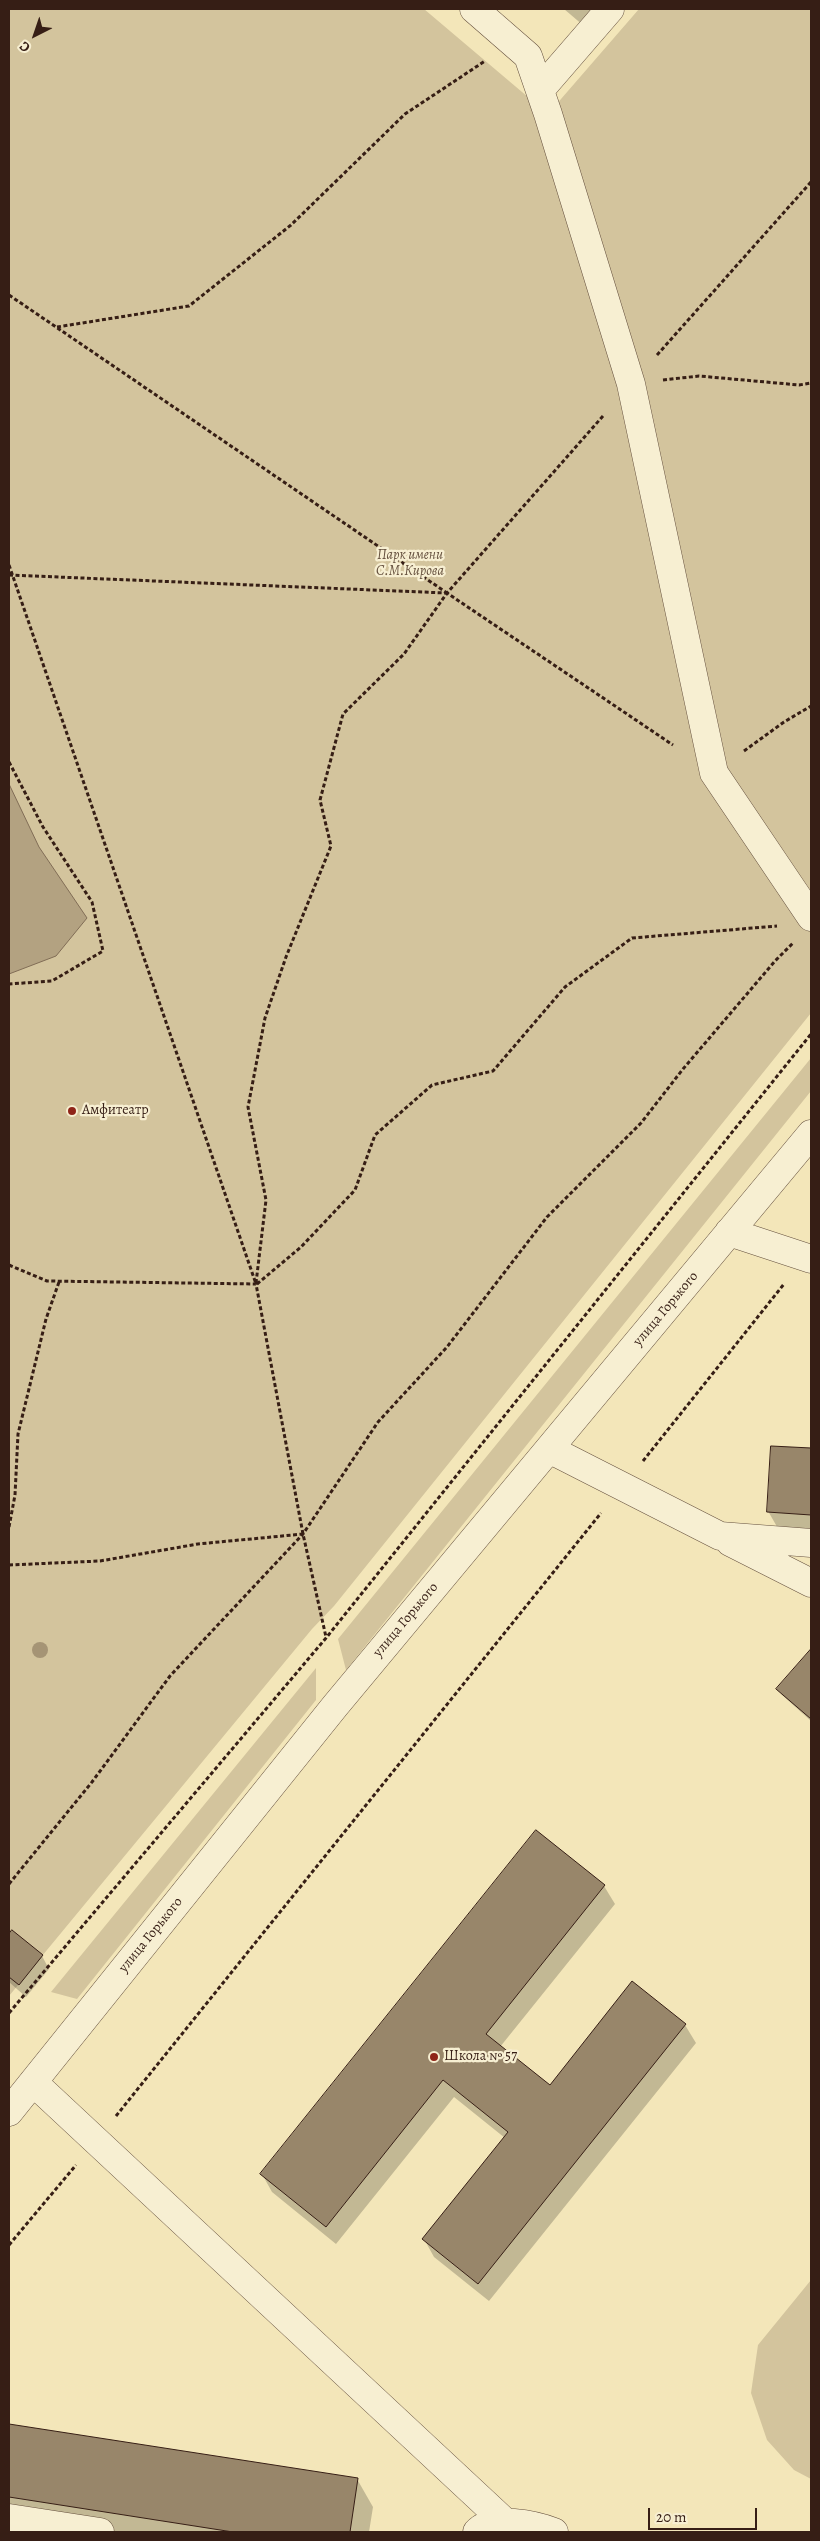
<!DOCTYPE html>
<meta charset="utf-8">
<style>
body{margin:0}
#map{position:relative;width:820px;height:2541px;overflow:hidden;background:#f3e6b9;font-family:Alegreya,serif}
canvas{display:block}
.frame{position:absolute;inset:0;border:10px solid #361e15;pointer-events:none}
.north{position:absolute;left:10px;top:10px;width:50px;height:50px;-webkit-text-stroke:4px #f7efd2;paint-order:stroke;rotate:221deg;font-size:14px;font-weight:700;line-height:20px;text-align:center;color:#361e15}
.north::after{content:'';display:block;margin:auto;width:18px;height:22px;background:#361e15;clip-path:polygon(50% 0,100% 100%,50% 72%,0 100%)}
.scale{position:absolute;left:648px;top:2508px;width:109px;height:22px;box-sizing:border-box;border:2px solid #361e15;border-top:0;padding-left:6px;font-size:15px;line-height:18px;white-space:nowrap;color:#361e15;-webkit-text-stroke:4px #f7efd2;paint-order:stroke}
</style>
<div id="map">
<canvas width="820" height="2541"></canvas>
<div class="frame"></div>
<div class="north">С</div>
<div class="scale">20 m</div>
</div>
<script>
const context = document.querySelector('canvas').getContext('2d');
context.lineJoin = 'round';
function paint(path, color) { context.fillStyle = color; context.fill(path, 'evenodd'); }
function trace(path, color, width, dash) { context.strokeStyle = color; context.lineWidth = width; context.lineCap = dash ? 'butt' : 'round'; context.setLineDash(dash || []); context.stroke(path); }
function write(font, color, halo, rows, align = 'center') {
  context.font = font + ' Alegreya,serif'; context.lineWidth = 4.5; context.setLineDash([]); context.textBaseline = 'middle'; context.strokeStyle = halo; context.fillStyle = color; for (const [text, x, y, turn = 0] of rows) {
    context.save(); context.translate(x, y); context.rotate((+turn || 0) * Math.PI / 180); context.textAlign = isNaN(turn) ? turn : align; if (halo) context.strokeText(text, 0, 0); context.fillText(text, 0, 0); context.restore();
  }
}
paint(new Path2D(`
 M9 9H424L548 114 639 9H811V1013L334 1606 312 1629 9 1996Z
 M811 1058V1091L346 1670 338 1639Z
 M316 1668V1700L77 1999 51 1992Z
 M811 2280V2479L794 2470 767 2440 751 2393 758 2345Z`), '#d3c49d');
const water = new Path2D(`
 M9 784 39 847 87 918 56 956 9 974Z`);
paint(water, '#b3a281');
trace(water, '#816d56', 1);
paint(new Path2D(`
 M564 9H599L584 26Z
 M772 1447 811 1450V1541L784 1539 768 1511Z
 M811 1650V1721L782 1695 778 1689Z
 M536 1832 604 1886 615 1904 500 2047 550 2086 685 2025 696 2043 489 2301 434 2257 424 2239 505 2138 454 2097 336 2244 272 2192 262 2174Z
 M12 1932 42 1956 49 1969 26 1997 9 1982V1936Z
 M9 2425 357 2479 373 2507 369 2532H73L9 2522Z`), '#0003');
const building = new Path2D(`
 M771 1446 811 1448V1515L767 1512Z
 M811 1649V1719L776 1689Z
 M536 1830 605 1885 486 2034 550 2085 632 1981 686 2024 478 2284 422 2239 508 2132 443 2080 326 2227 260 2174Z
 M12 1930 43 1955 19 1985 9 1977V1934Z
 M9 2424 358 2478 350 2532H233L9 2497Z`);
paint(building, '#98866a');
trace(building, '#361e15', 1);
const minor = new Path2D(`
 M474 9 528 56 548 114 631 384 714 773 811 917
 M540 90 610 9
 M729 1232 811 1259
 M549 1449 720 1536 811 1543
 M730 1542 811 1583
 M33 2082 505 2522
 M9 2112 335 1706 811 1134
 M9 2518 100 2532
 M477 2532C491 2515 536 2525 554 2532`);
trace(minor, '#65503e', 29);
trace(new Path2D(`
 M9 295 447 593
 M57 327 189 306 291 225 405 114 485 61
 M657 355 811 182
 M663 380 699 376 799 385 811 383
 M603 416 447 593 673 745
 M9 565 256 1284
 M9 575 446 593
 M744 751 784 722 811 706
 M9 762 43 827 92 902 103 951 52 981 9 984
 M9 1265 47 1281 256 1284 303 1534 326 1637
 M256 1283 266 1200 248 1107 265 1018 286 957 331 846 320 800 343 714 404 654 447 593
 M257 1284 301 1247 355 1190 375 1135 432 1085 493 1071 565 987 632 938 777 926
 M643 1461 784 1284
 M9 1527 15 1495 18 1434 46 1319 59 1282
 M9 1565 100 1561 198 1544 303 1534
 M9 1884 92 1782 170 1676 303 1534 378 1422 447 1347 547 1217 641 1123 683 1069 775 961 793 943
 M9 2013 326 1638 811 1034
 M116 2116 601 1513
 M9 2245 76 2165`), '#361e15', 3, [4, 2.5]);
trace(minor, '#f7efd2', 28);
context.fillStyle = '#a59475';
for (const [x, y] of [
 [40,1650]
]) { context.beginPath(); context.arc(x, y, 8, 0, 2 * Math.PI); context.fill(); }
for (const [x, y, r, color] of [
 [72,1111,5,"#8f2418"],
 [434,2057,5,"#8f2418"]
]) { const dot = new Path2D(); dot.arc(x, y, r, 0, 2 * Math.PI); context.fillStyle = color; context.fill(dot); trace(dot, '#f7efd2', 2); }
write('italic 14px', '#65503e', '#f7efd2', [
 ["Парк имени",410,556],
 ["С.М.Кирова",410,572]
]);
write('14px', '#361e15', '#f7efd2', [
 ["Амфитеатр",82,1111],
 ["Школа № 57",444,2057]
], 'left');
write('14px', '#361e15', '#f7efd2', [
 ["улица Горького",666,1309,-50],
 ["улица Горького",406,1620,-50],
 ["улица Горького",151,1935,-51]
]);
</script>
